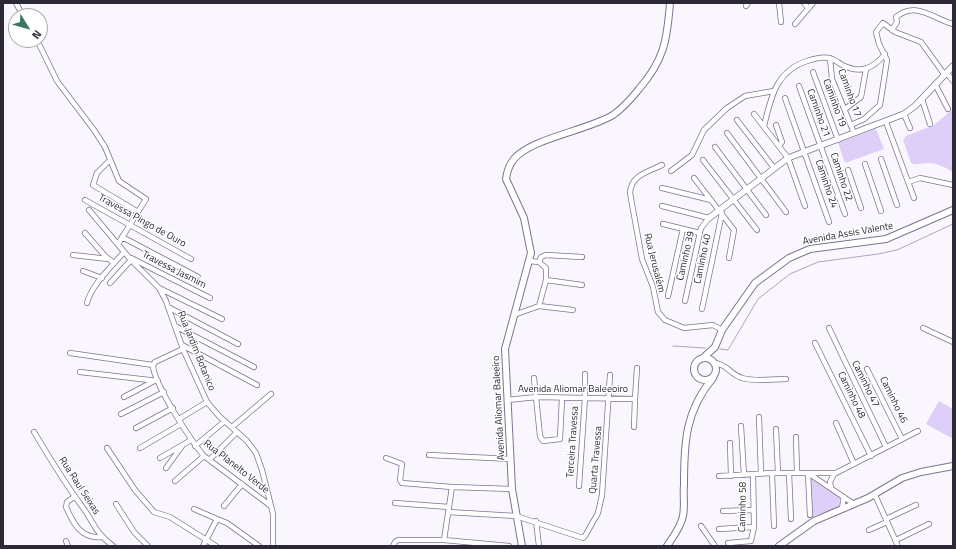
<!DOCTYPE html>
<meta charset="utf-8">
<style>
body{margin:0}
#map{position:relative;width:956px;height:549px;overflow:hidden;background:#f9f6fd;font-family:"Titillium Web",sans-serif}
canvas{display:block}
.frame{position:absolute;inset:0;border:4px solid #2d2835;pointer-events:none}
.north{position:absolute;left:8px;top:8px;width:40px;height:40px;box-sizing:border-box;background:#fff;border:1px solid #aba9ae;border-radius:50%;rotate:127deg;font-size:11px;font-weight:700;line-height:16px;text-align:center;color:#2d2835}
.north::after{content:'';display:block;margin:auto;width:14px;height:18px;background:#39755f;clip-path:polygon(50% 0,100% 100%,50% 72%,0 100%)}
</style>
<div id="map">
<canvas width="956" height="549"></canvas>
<div class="frame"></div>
<div class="north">N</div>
</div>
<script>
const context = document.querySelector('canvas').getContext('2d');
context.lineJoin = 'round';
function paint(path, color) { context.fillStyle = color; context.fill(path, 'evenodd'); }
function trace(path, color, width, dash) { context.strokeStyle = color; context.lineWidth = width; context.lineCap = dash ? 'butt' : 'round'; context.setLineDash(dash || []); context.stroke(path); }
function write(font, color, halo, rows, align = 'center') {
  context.font = font + ' "Titillium Web",sans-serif'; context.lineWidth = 3; context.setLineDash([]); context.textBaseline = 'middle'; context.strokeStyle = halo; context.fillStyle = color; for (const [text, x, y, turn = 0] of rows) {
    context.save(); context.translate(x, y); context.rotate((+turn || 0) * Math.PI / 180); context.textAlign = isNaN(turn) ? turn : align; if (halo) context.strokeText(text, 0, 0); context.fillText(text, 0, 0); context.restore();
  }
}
paint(new Path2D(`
 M953 109V172C945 167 937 163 927 163 921 163 917 166 911 163L903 140 906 136 934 125Z
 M876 129 884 149 845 163 838 143Z
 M939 401 953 409V439L926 424Z
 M808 477 840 497V504L838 507 811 517Z`), '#decff8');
trace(new Path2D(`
 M673 346 705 348
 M720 349 728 350 758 299 790 274 818 262 878 254 897 250 953 224`), '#b1a2ca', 1);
const minor = new Path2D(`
 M16 3 23 16
 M779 3 781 22
 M804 3 808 8
 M746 6 748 3
 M795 24 813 3
 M892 30 897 22 896 17C916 1 932 18 953 24
 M37 40 57 81 94 130 105 147 119 181 146 199 118 244
 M830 58 832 79 854 133
 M813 72 838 140
 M946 72 953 81
 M935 84 948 109
 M799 86 845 214
 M785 98 829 222
 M922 99 930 124
 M845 109 861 97 866 69
 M754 114 788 158 805 206
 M904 114 910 128
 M737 120 774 168
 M886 122 914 198
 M776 125 782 142 779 146
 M851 125 864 119 880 105 887 60 879 44 876 32 883 23 895 32 921 42 944 74
 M764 126C771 97 776 71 807 61 813 59 822 56 829 58 833 59 838 62 842 65 860 74 873 69 885 54
 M727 133 786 212
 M715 147 766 215
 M881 159 897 205
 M110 160 97 173 93 185 138 212
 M703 160 757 230
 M865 164 881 211
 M662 165C648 172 631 175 630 193L642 259 653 287 658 312 665 320 684 328 713 325 722 330
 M848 170 861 208
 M671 171 692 155 704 130 727 108 745 96 774 91
 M694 178 734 230 729 258
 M908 182 920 178 953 185
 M662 188 711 200
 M85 200 191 259
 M662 206 709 218 701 228 685 301
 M89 210 131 260 159 288 166 301 183 349 207 402 219 416 247 441 256 453 262 470 273 514V546
 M663 224 700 233
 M85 233 105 256 114 263
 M122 237 198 277
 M73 255 108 259
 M131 258 210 298
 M539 262 541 257 546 255 582 257
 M83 271 102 278
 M546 280 582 285
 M110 283 131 260
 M159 288 222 319
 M668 296 683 229
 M87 303C92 284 112 266 124 252
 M539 306 573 310
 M168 307 238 344
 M702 309 722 213
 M514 315 539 306 546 280V268L539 262 529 261
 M175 326 254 367
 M829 328 886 447
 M923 328 953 342
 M815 343 871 456
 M182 345 257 385
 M70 353 153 365
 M715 363C727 364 731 375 742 378 755 382 772 379 786 379
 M153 365C153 383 192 442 204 456L271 506
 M153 365 155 362 183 349
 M867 369 902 439
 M80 372 158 381
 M534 378 540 436 543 441 560 439 562 398
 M124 397 154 381
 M635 399 637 368
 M507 400 537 397 635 399 634 427
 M121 414 164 392
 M759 417 761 473
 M179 419 207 402
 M836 423 854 464
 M741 426 744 475
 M232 427 271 394
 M136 428 173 408
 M776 429 778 473
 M34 432C49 457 64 482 81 505 94 522 94 532 113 546
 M796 437 797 473
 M730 443 731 476
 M195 446 225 421
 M107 448 135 490 154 512 170 517 216 546
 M140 448 181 424
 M429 455 511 459
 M160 458 191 440
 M386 458 402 464 400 480 402 483 452 487
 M209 460 237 432
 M166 468 182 446
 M772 473 774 526
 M789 473 791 519
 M808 473 854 504
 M808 473 810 515
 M719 476 772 473H836
 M175 481 204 456
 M579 486 585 398V374
 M831 488 830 482 834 474 918 431
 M875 495 898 546
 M74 497 67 502 66 507C73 523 81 539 101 537
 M395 503 449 507
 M116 504 134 532 148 546
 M224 506 242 484
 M842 508 844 497
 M194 509 217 519 203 546
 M723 511 753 510
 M448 512 516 516 583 538 585 536 598 513 602 495 610 375
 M217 519 227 523 259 546
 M886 519 916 505
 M536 521 539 546
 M701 526 715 546
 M719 529 754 527
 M869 530 887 522
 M444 540 452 487 512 489
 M896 540 929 524
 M66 541 68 546
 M728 543 751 541 754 527 753 474
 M393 546 395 542 398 540H444L509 546`);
const tertiary = new Path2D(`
 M709 218 788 158 904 114 915 106 953 66`);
const secondary = new Path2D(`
 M704 357 715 347 722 330 755 283 789 258 810 249 886 239 953 210
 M694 369a11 11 0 1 1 22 0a11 11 0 1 1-22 0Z
 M522 546 512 489 505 349 531 253 524 218 506 179C507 171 509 165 514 159 532 138 586 131 613 115 623 108 631 99 639 89 664 60 667 41 670 3
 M667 546C673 537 681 527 683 516 685 506 683 495 684 485 684 444 685 411 713 378
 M779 546 814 521 868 498 902 478 921 472 953 466`);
trace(minor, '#7f7392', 6);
trace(tertiary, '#7f7392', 7);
trace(secondary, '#7f7392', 8);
trace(minor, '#fff', 4.5);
trace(tertiary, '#fff', 5.5);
trace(secondary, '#fff', 6);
write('10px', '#2d2835', '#fff', [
 ["Caminho 17",849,93,70],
 ["Caminho 19",834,103,70],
 ["Caminho 21",818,113,70],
 ["Caminho 22",841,177,71],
 ["Caminho 24",826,184,71],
 ["Travessa Pingo de Ouro",142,221,29],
 ["Avenida Assis Valente",848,234,-10],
 ["Caminho 39",686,256,-77],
 ["Caminho 40",703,259,-78],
 ["Rua Jerusalém",654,263,76],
 ["Travessa Jasmim",174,270,27],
 ["Rua Jardim Botanico",196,351,68],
 ["Caminho 47",865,384,64],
 ["Avenida Aliomar Baleeoiro",573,390],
 ["Caminho 48",851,395,64],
 ["Caminho 46",893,400,64],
 ["Avenida Aliomar Baleeiro",499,408,-93],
 ["Terceira Travessa",573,442,-86],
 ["Quarta Travessa",596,460,-85],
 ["Rua Planelto Verde",236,467,38],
 ["Rua Raul Seixas",79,486,57],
 ["Caminho 58",743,507,-89]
]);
</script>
